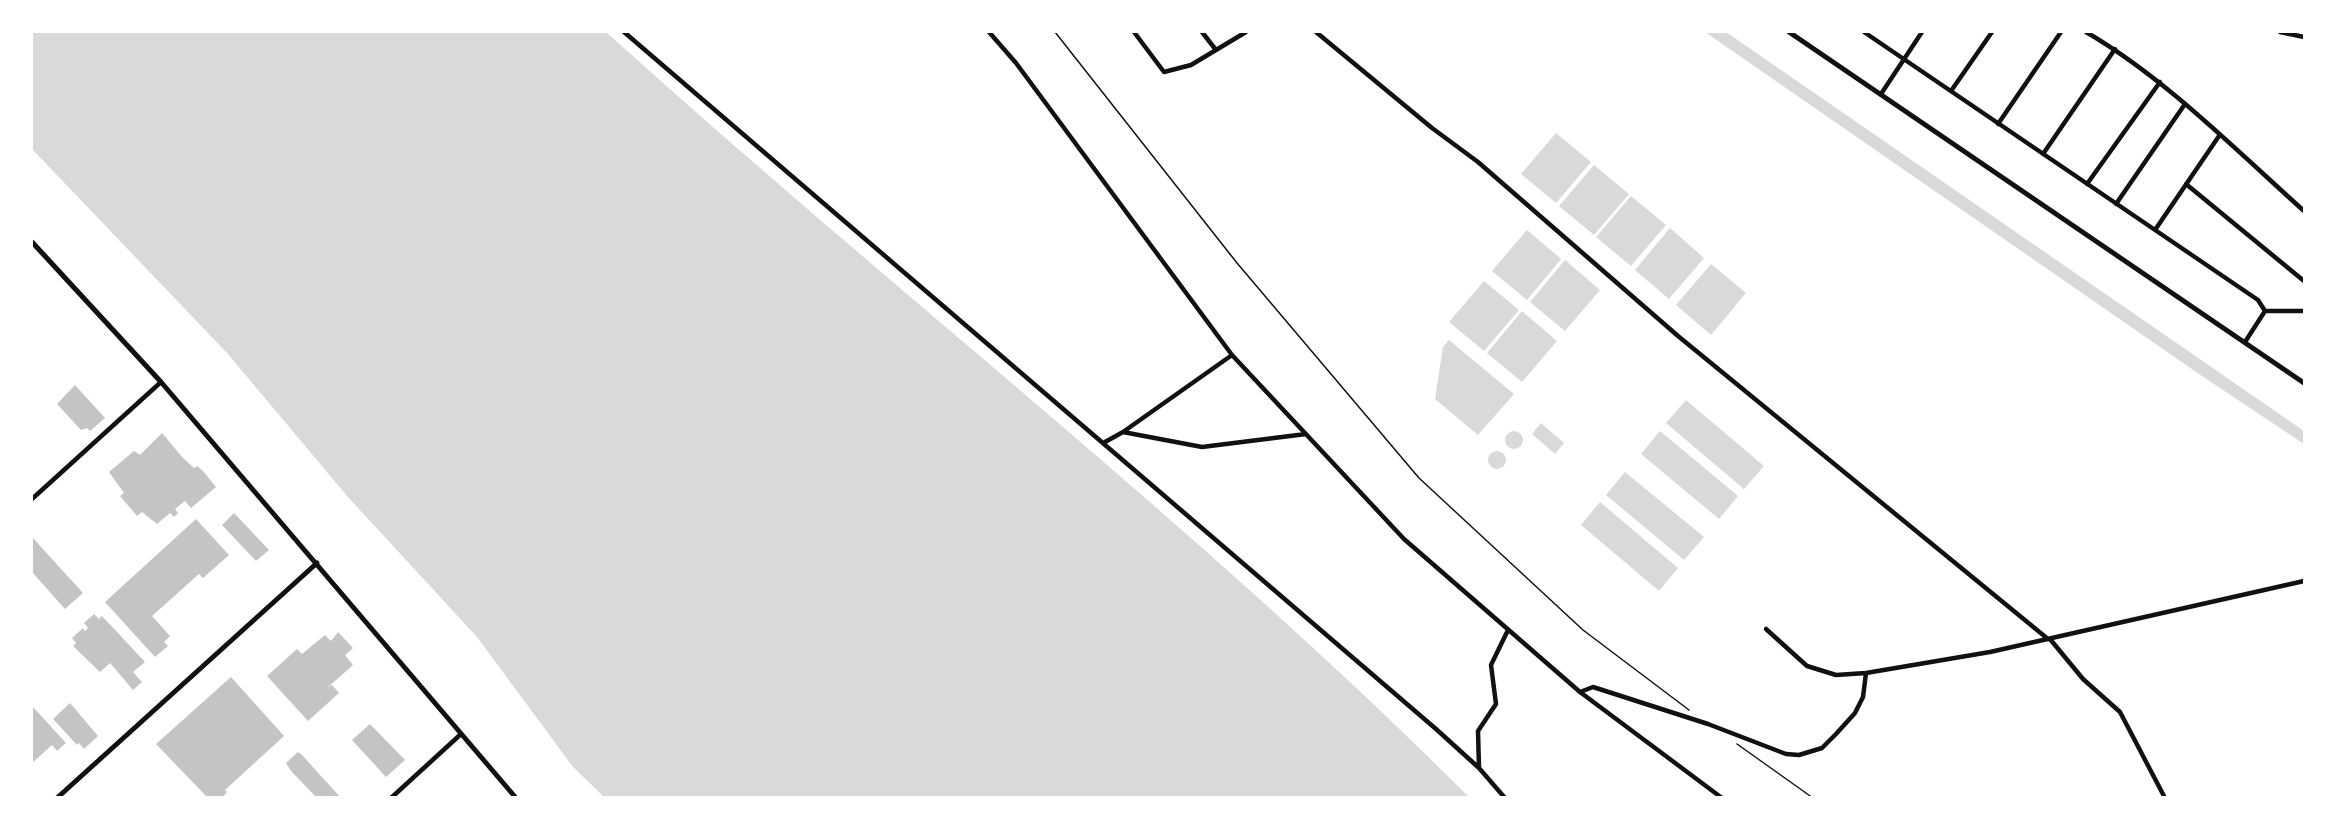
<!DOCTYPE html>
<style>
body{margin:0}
#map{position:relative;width:2336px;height:829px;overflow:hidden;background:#fff;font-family:"Golos Text",sans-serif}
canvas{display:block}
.frame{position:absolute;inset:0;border:33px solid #fff;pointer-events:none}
</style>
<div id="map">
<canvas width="2336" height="829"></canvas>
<div class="frame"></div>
</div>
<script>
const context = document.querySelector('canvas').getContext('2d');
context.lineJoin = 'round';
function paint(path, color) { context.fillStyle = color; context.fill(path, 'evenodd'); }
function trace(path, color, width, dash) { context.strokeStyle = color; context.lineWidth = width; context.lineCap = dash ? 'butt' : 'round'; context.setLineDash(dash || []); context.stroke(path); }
paint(new Path2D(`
 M32 32H606C891 290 1197 525 1469 797H604L573 767 477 637 347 496 228 354 32 149Z
 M1705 32H1726L2304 431V444L2199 374Z
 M1556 133 1591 162 1556 203 1521 174Z
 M1594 165 1629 194 1594 235 1559 206Z
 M1631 196 1666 225 1631 266 1596 237Z
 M1670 228 1704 258 1669 299 1635 270Z
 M1527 230 1561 259 1527 300 1492 271Z
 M1565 260 1600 290 1565 331 1530 302Z
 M1711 264 1746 293 1711 335 1676 305Z
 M1484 281 1519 310 1484 351 1449 322Z
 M1522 311 1557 341 1522 382 1487 353Z
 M1449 340 1514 394 1478 435 1435 399 1443 347Z
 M1686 400 1764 466 1744 489 1666 423Z
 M1541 423 1564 443 1555 454 1532 434Z
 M1505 440a9 9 0 1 1 18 0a9 9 0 1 1-18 0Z
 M1660 431 1738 496 1719 519 1641 454Z
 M1488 460a9 9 0 1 1 18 0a9 9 0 1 1-18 0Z
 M1625 472 1704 537 1684 560 1606 495Z
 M1600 502 1678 568 1659 591 1581 525Z`), '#d9d9d9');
paint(new Path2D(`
 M75 385 105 418 90 431 87 428 81 430 57 404Z
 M162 433 183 458 194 468 197 466 203 471 216 487 191 508 185 501 175 509 178 513 174 517 170 513 157 524 142 512 137 516 120 496 124 493 109 472 134 451 140 455Z
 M234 513 269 550 256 561 222 525Z
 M196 519 229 555 203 578 199 574 152 616 170 636 164 642 168 646 155 657 105 602Z
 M32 537 83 593 65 609 32 572Z
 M94 614 99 619 102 616 145 662 133 672 142 682 133 690 110 663 100 672 73 646 76 643 72 638 83 628 85 631 88 628 84 623Z
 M338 632 353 648 345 655 353 665 327 688 332 685 339 693 308 721 267 676 297 649 302 654 325 635 331 641Z
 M231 677 284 736 225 790 227 792 222 798H208L156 744Z
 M70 703 98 736 84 749 79 743 77 745 53 719Z
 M32 706 66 743 57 751 52 745 32 763Z
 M370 724 405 760 386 777 352 740Z
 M298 752 302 755 341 798H317L291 771 286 763Z`), '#c4c4c4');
trace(new Path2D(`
 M1055 32 1237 263 1419 478 1583 630 1689 710
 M1737 744 1813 798`), '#111', 1.5);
trace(new Path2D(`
 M624 32 1436 729 1479 768 1505 798
 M989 32 1016 63 1232 355 1404 539 1580 692 1722 798
 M1134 32 1164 72 1191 65 1246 32
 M1202 32 1216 50
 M1316 32 1432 128 1478 162 1678 336 2048 639
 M1864 32 2258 300 2265 311
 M2086 32C2165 78 2236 150 2304 211
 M2280 32 2304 37
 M1951 91 1992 32
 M1881 94 1922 32
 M1998 124 2061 32
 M2043 154 2115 49
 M2087 184 2160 82
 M2186 184 2304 281
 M2116 204 2185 104
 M2155 230 2219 136
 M2245 342 2265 311H2304
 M1123 432 1232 355
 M1105 442 1123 432 1202 447 1306 434
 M32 499 161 382
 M1766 629 1807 666 1836 675 1866 673 1990 652 2304 581
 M2050 639 2083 679 2120 712 2165 798
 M1580 692 1593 687 1708 724 1786 754 1799 755 1822 748 1836 734 1855 713 1863 697 1866 673
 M1479 768 1478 731 1496 704 1491 665 1508 630
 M391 798 461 734`), '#111', 4.5);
trace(new Path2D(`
 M1789 32 2304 383
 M32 242 161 382 516 798
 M57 798 317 563`), '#111', 5);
</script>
